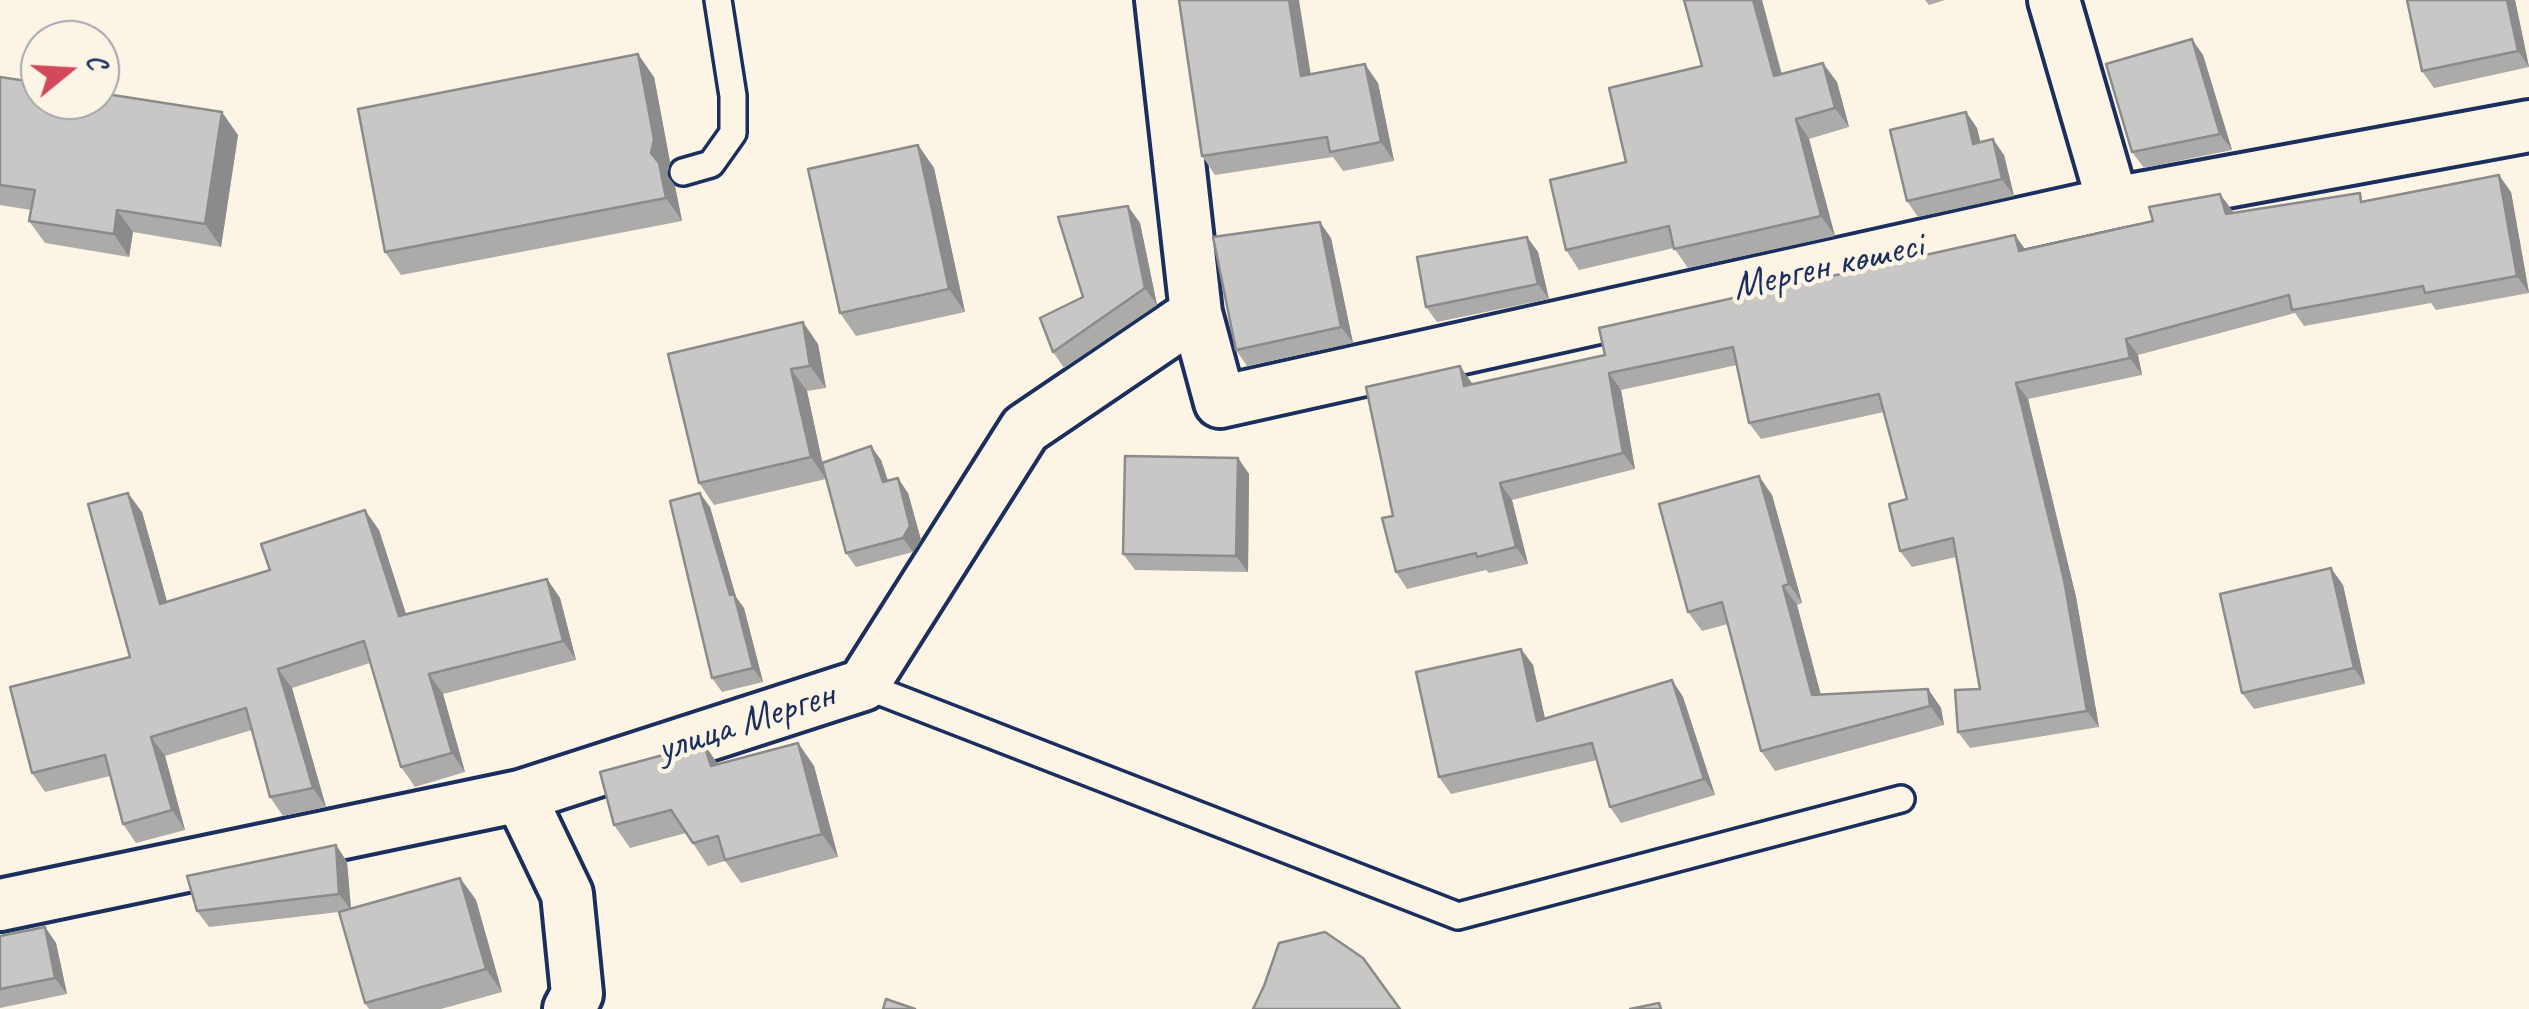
<!DOCTYPE html>
<meta charset="utf-8">
<style>
body{margin:0}
#map{position:relative;width:2529px;height:1009px;overflow:hidden;background:#fcf5e5;font-family:Caveat,sans-serif}
canvas{display:block}
.north{position:absolute;left:20px;top:20px;width:100px;height:100px;box-sizing:border-box;background:#fcf5e5;border:2px solid #a2a6af;border-radius:50%;rotate:72deg;font-size:28px;font-weight:700;line-height:40px;text-align:center;color:#1b2f5e}
.north::after{content:'';display:block;margin:auto;width:35px;height:45px;background:#d1495b;clip-path:polygon(50% 0,100% 100%,50% 72%,0 100%)}
</style>
<div id="map">
<canvas width="2529" height="1009"></canvas>
<div class="north">С</div>
</div>
<script>
const context = document.querySelector('canvas').getContext('2d');
context.lineJoin = 'round';
function trace(path, color, width, dash) { context.strokeStyle = color; context.lineWidth = width; context.lineCap = dash ? 'butt' : 'round'; context.setLineDash(dash || []); context.stroke(path); }
function paint(path, color) { context.fillStyle = color; context.fill(path, 'evenodd'); }
function write(font, color, halo, rows, align = 'center') {
  context.font = font + ' Caveat,sans-serif'; context.lineWidth = 9; context.setLineDash([]); context.textBaseline = 'middle'; context.strokeStyle = halo; context.fillStyle = color; for (const [text, x, y, turn = 0] of rows) {
    context.save(); context.translate(x, y); context.rotate((+turn || 0) * Math.PI / 180); context.textAlign = isNaN(turn) ? turn : align; if (halo) context.strokeText(text, 0, 0); context.fillText(text, 0, 0); context.restore();
  }
}
const lane = new Path2D(`
 M683 172 711 164 733 133V96L718 0
 M863 685 1458 916 1901 799`);
const street = new Path2D(`
 M1161 0 1196 313 1220 402 2113 203 2529 126
 M2054 0 2113 203
 M520 796 567 894 577 994 569 1009
 M0 905 520 796 863 685 1025 429 1196 313`);
trace(lane, '#1b2f5e', 32);
trace(street, '#1b2f5e', 58);
trace(lane, '#fcf5e5', 25);
trace(street, '#fcf5e5', 50);
paint(new Path2D(`
 M1684 0H1762L1782 74 1837 82 1849 127 1809 139 1835 236 1688 268 1674 248 1579 270 1566 250 1626 162 1702 66Z
 M1925 0H1945L1929 5Z
 M2515 0 2529 67 2434 88 2422 71Z
 M2203 55 2232 150 2144 168 2132 152Z
 M1311 74 1378 83 1394 161 1343 171 1333 157 1215 175 1202 156Z
 M0 77 238 135 221 247 133 232 129 257 45 243 29 221 31 210 0 205Z
 M654 77 670 162 667 175 675 186 682 221 401 275 385 252Z
 M1966 112 1977 128 1980 142 2004 155 2014 196 1918 217 1907 201Z
 M918 145 934 168 965 312 856 336 840 313Z
 M2511 192 2529 293 2436 310 2431 303 2304 326 2295 313 2138 355 2142 375 2028 399 2076 597 2099 727 1970 748 1958 732 1980 689 1956 557 1912 567 1900 551 1907 499 1884 412 1761 439 1749 423 1737 365 1621 390 1635 469 1512 500 1528 564 1489 573 1486 570 1407 589 1396 572 1472 384 1605 355 2025 249 2232 210 2233 213 2365 201Z
 M1140 223 1157 305 1064 368 1053 352 1083 297Z
 M1527 237 1538 252 1549 299 1437 322 1426 307Z
 M1331 238 1353 343 1247 366 1236 350Z
 M818 344 826 388 807 391 822 462 881 460 888 481 908 493 921 540 913 552 856 567 846 553 826 479 714 505 699 483 668 354Z
 M1238 458 1249 474 1248 572 1135 570 1123 554Z
 M1772 495 1802 603 1797 605 1821 695 1928 689 1941 708 1944 725 1775 771 1761 751 1728 624 1702 631 1688 612Z
 M710 507 736 597 744 608 763 682 722 692 712 678Z
 M142 512 167 602 270 570 379 530 406 614 547 579 560 598 576 660 443 694 465 772 415 787 401 767 370 663 292 688 326 807 283 816 270 797 252 730 165 756 185 830 136 843 123 824 110 776 45 792 32 773 130 657Z
 M2343 585 2365 684 2254 709 2242 693Z
 M1521 649 1533 665 1545 718 1672 680 1683 697 1715 795 1621 823 1610 807 1597 760 1451 794 1439 777Z
 M798 743 814 766 838 857 741 883 725 861 708 866 686 833 630 848 614 825 718 764Z
 M336 845 347 862 351 908 460 878 476 900 502 992 441 1009H369L365 1003 339 912 209 927 197 911Z
 M45 927 56 943 67 994 0 1008V936Z`), '#acabaa');
paint(new Path2D(`
 M1289 0H1299L1314 95 1301 76Z
 M1753 0H1762L1787 96 1774 76Z
 M2507 0H2515L2529 67 2518 51Z
 M2192 39 2203 55 2232 150 2220 134Z
 M638 54 654 77 670 162 667 175 675 186 682 221 666 198 651 153Z
 M1823 63 1837 82 1849 127 1835 108Z
 M1365 64 1378 83 1394 161 1381 142Z
 M222 112 238 135 221 247 205 224Z
 M1966 112 1977 128 1985 160 1973 144Z
 M1796 119 1809 139 1835 236 1821 216Z
 M1993 139 2004 155 2014 196 2002 179Z
 M918 145 934 168 965 312 949 289Z
 M2499 175 2511 192 2529 293 2517 276Z
 M2220 194 2232 210 2237 231 2226 214Z
 M1128 206 1140 223 1157 305 1145 288Z
 M117 210 133 232 129 257 114 234Z
 M1320 222 1331 238 1353 343 1341 327Z
 M2015 235 2027 252 2019 251Z
 M1527 237 1538 252 1549 299 1538 284Z
 M803 322 818 344 826 388 810 366Z
 M2126 339 2138 355 2142 375 2130 358Z
 M1460 366 1472 383 1476 403 1464 386Z
 M791 369 807 391 826 479 811 457Z
 M1609 373 1621 390 1635 469 1623 453Z
 M2016 383 2028 399 2076 597 2099 727 2087 711Z
 M871 446 881 460 893 496 883 482Z
 M1238 458 1249 474 1248 572 1236 556Z
 M1759 476 1772 495 1802 603 1789 584Z
 M898 478 908 493 921 540 913 552 903 538Z
 M1500 483 1512 500 1528 564 1516 547Z
 M128 493 142 512 173 623 160 604Z
 M700 493 710 507 736 597 744 608 763 682 753 668Z
 M365 510 379 530 413 636 399 616Z
 M2331 568 2343 585 2365 684 2354 668Z
 M547 579 560 598 576 660 563 641Z
 M1783 586 1797 605 1826 715 1812 695Z
 M1521 649 1533 665 1549 737 1537 721Z
 M278 669 292 688 326 807 313 788Z
 M429 674 443 694 465 772 452 753Z
 M1672 680 1683 697 1715 795 1704 779Z
 M1928 689 1941 708 1944 725 1930 706Z
 M151 737 165 756 185 830 172 810Z
 M798 743 814 766 838 857 822 834Z
 M704 744 720 767 711 766Z
 M336 845 347 862 351 910 339 894Z
 M460 878 476 900 502 992 486 969Z
 M45 927 56 943 67 994 55 978Z`), '#8c8b8b');
const building = new Path2D(`
 M1179 0H1289L1301 76 1365 64 1381 142 1330 152 1327 137 1202 156Z
 M1684 0H1753L1774 76 1823 63 1835 108 1796 119 1821 216 1674 249 1669 226 1566 250 1550 180 1626 162 1609 88 1702 66Z
 M2407 0H2507L2518 51 2422 71Z
 M2192 39 2220 134 2132 152 2106 64Z
 M638 54 654 139 651 153 659 163 666 198 385 252 358 109Z
 M0 77 40 83V100H100V93L222 112 205 224 117 210 114 234 29 221 35 190 0 185Z
 M1966 112 1973 144 1993 139 2002 179 1907 201 1890 130Z
 M918 145 949 289 840 313 808 169Z
 M2499 175 2517 276 2425 293 2423 286 2292 310 2289 295 2126 339 2130 358 2016 383 2064 580 2087 711 1958 732 1955 690 1980 689 1953 538 1900 551 1889 504 1907 499 1879 394 1749 423 1733 347 1609 373 1623 453 1500 483 1516 547 1477 557 1476 553 1396 572 1382 518 1393 516 1366 387 1460 366 1464 386 1605 355 1599 328 2015 235 2019 251 2153 221 2149 207 2220 194 2226 214 2360 193 2361 202Z
 M1128 206 1145 288 1053 352 1040 318 1083 297 1058 217Z
 M1320 222 1341 327 1236 350 1213 237Z
 M1527 237 1538 284 1426 307 1417 257Z
 M803 322 810 366 791 369 811 457 699 483 668 354Z
 M871 446 883 482 898 478 910 526 903 538 846 553 822 463Z
 M1125 456 1238 458 1236 556 1123 554Z
 M1759 476 1789 584 1783 586 1812 695 1928 689 1930 706 1761 751 1722 602 1688 612 1659 504Z
 M128 493 160 604 270 570 261 544 365 510 399 616 547 579 563 641 429 674 452 753 401 767 364 641 278 669 313 788 270 797 246 708 151 737 172 810 123 824 105 755 32 773 10 687 130 657 88 504Z
 M700 493 730 595 734 594 753 668 712 678 670 501Z
 M2331 568 2354 668 2242 693 2220 594Z
 M1521 649 1537 721 1672 680 1704 779 1610 807 1592 743 1439 777 1416 672Z
 M798 743 822 834 725 860 718 836 693 843 671 810 614 825 600 772 704 744 711 766Z
 M336 845 339 894 197 911 187 876Z
 M460 878 486 969 365 1003 339 912Z
 M45 927 55 978 0 989V936Z
 M1325 932 1363 958 1400 1009H1253L1264 986 1279 943Z
 M886 999 915 1009H883Z
 M1659 1003 1661 1009H1630Z`);
paint(building, '#c8c7c6');
trace(building, '#8c8b8b', 2.5);
write('40px', '#1b2f5e', '#fcf5e5', [
 ["Мерген көшесі",1828,267,-13],
 ["улица Мерген",746,723,-18]
]);
</script>
